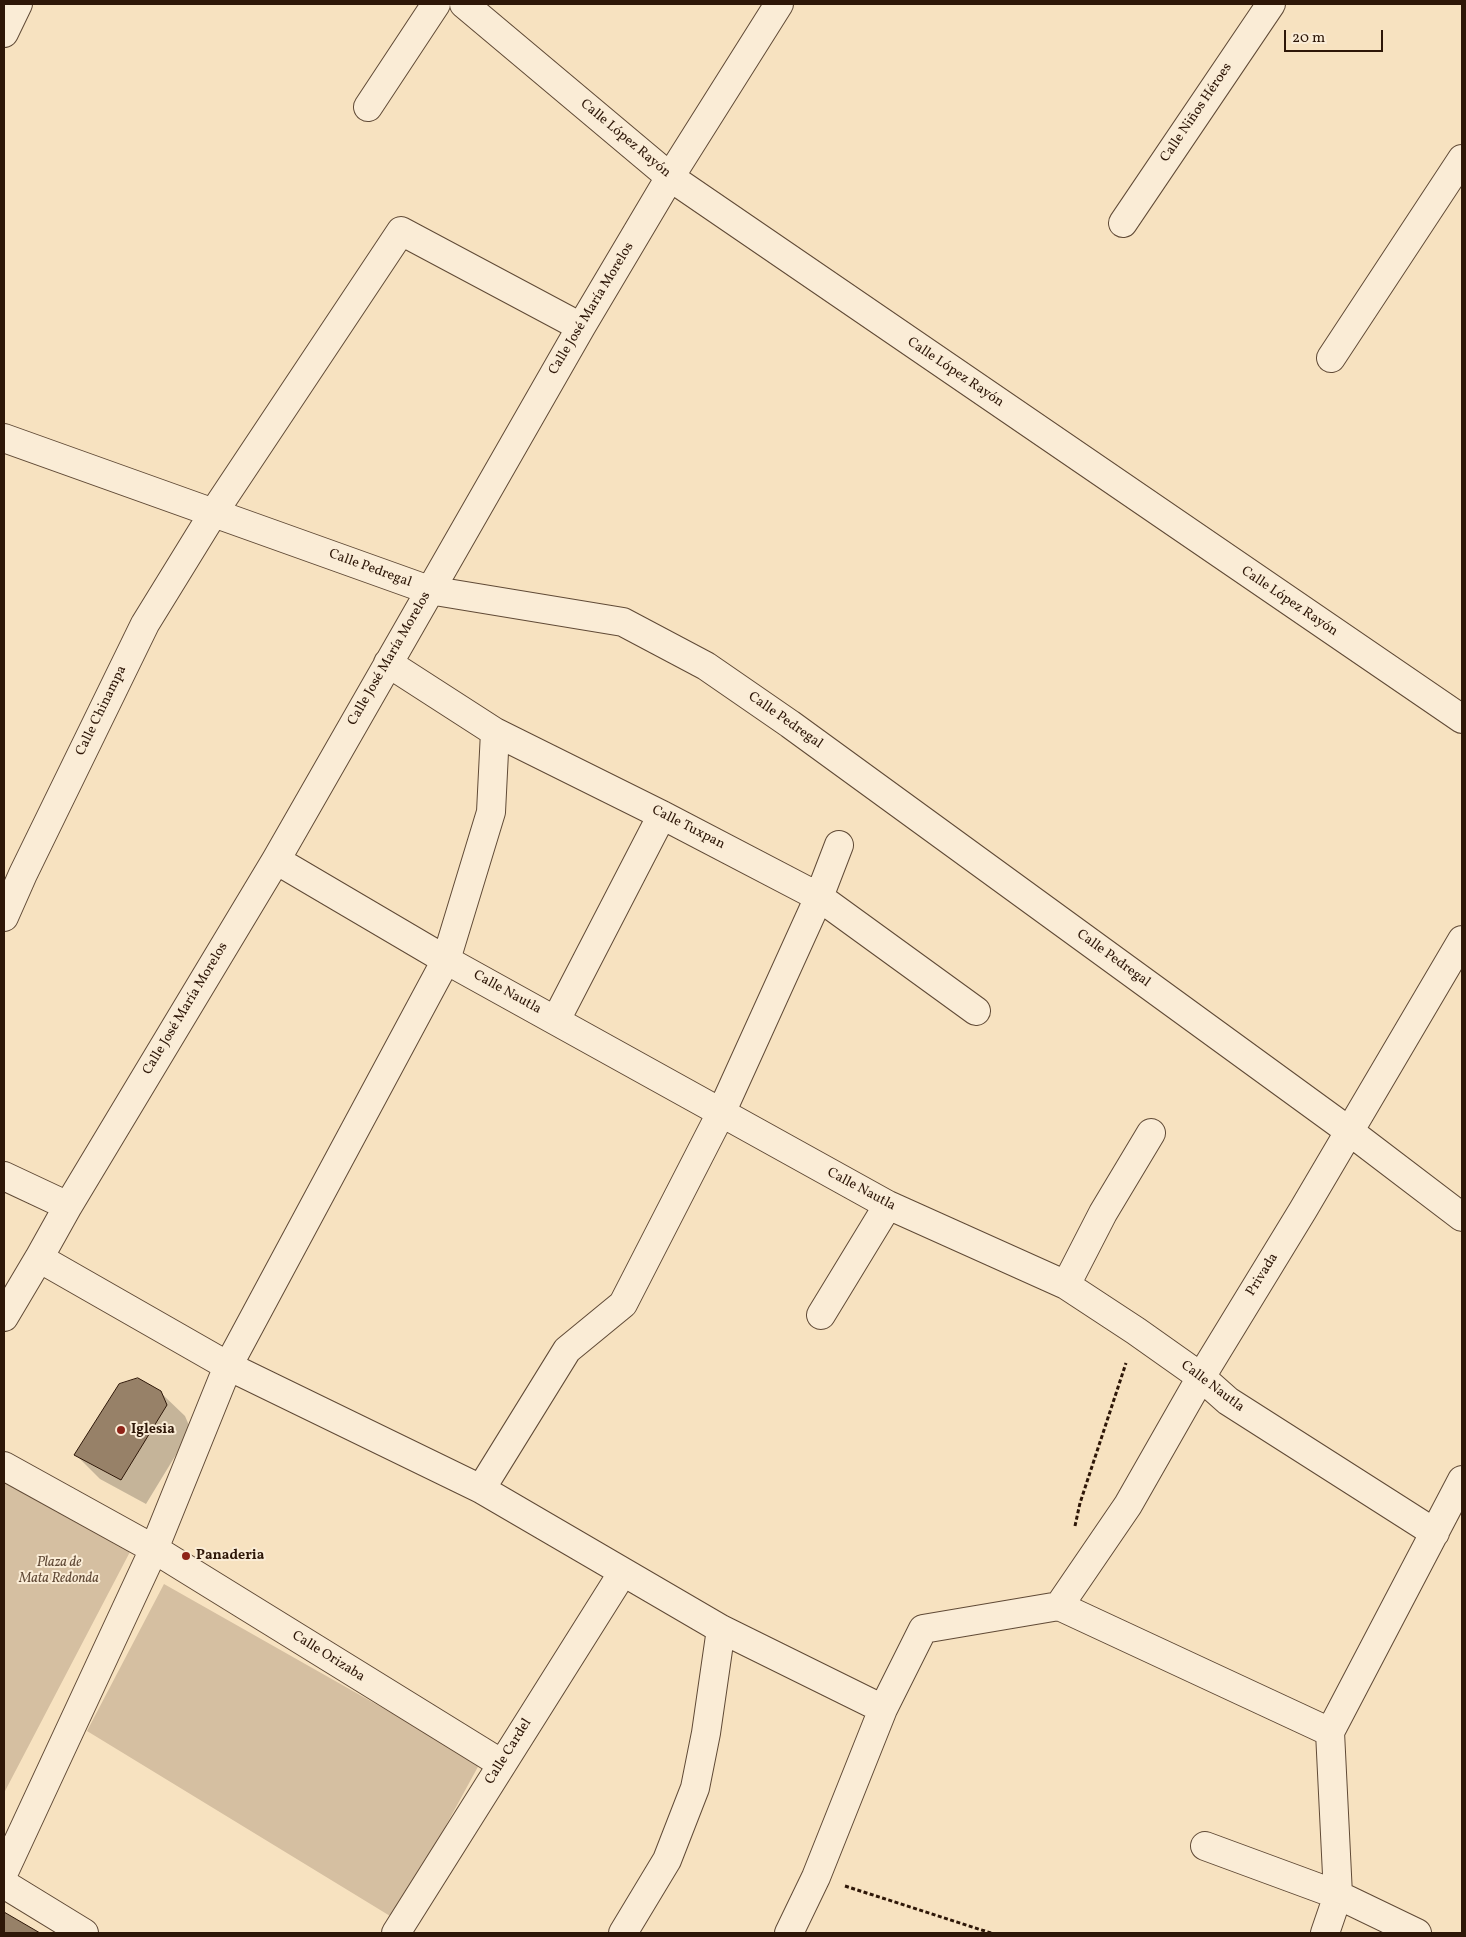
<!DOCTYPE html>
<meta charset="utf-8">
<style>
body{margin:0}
#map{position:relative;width:1466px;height:1937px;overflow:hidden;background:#f7e2c0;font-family:Vollkorn,serif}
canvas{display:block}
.frame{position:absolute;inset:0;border:5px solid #2e1708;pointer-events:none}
.scale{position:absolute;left:1284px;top:30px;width:99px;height:22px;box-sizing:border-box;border:2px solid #2e1708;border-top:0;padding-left:6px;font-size:15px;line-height:18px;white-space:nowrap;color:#2e1708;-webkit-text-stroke:4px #faecd6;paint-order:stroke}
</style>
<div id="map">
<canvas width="1466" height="1937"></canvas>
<div class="frame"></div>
<div class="scale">20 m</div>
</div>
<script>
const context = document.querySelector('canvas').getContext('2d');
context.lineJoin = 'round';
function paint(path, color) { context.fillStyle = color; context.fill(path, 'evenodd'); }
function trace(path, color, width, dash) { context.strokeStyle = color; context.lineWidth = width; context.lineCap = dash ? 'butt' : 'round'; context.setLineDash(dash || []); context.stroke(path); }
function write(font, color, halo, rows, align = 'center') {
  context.font = font + ' Vollkorn,serif'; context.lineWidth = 4; context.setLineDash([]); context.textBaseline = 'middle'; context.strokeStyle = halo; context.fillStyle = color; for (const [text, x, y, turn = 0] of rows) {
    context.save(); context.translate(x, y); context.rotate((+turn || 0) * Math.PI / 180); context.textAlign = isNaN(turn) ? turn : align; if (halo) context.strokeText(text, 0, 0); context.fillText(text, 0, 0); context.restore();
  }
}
paint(new Path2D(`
 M4 1482 132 1548 4 1793Z
 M164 1584 480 1763 395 1919 87 1731Z`), '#d5bfa1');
paint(new Path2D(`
 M160 1392 185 1416 191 1430 146 1504 100 1479 76 1455Z
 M4 1913 37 1933H4Z`), '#0003');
const building = new Path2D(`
 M138 1378 161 1391 167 1405 121 1480 74 1455 119 1384Z
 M4 1912 40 1933H4Z`);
paint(building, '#978168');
trace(building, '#2e1708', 1);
const minor = new Path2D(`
 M464 4 670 177 1462 719
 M4 33 18 4
 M368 107 436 4
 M1123 223 1271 4
 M1331 358 1462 159
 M4 438 429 590 623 622 706 666 790 724 1349 1131 1462 1217
 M388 663 495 732 662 815 819 897 976 1011
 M276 860 446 960 888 1205 1066 1285 1136 1331 1201 1377 1228 1401 1435 1533
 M4 917 23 874 145 624 214 512 401 231 581 327
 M556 1020 662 815
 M4 1176 68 1206
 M39 1258 228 1366 481 1489 721 1629 883 1709
 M1066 1285 1103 1213 1151 1133
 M821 1315 888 1205
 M4 1317 39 1258 68 1206 276 860 581 327 670 177 779 4
 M4 1466 154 1549 502 1764
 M481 1489 567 1350 623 1304 721 1113 819 897 839 845
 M1059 1606 1128 1505 1201 1377 1303 1210 1462 940
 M1205 1846 1338 1895 1417 1933
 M4 1872 154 1549 228 1366 446 960 491 812 495 732
 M4 1884 84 1933
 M396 1933 623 1572
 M623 1933 667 1860 695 1788 706 1733 721 1629
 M789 1933 816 1877 883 1709 923 1629 1059 1606 1330 1732
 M1325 1933 1338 1895 1330 1732 1462 1480`);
trace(minor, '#604a36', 30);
trace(new Path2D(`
 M1075 1526 1080 1503 1126 1363
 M845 1886 991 1933`), '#2e1708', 3, [4, 2.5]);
trace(minor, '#faecd6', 28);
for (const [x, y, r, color] of [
 [121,1430,5,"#8f2418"],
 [186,1556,5,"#8f2418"]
]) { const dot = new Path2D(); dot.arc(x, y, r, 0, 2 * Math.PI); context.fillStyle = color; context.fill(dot); trace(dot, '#faecd6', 2); }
write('14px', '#2e1708', '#faecd6', [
 ["Calle Niños Héroes",1197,113,-56],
 ["Calle López Rayón",625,139,40],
 ["Calle José María Morelos",592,309,-59],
 ["Calle López Rayón",955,373,34],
 ["Calle Pedregal",370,569,20],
 ["Calle López Rayón",1289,602,34],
 ["Calle José María Morelos",390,659,-60],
 ["Calle Chinampa",102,711,-64],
 ["Calle Pedregal",785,721,35],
 ["Calle Tuxpan",688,828,27],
 ["Calle Pedregal",1113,959,36],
 ["Calle Nautla",507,993,29],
 ["Calle José María Morelos",186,1009,-59],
 ["Calle Nautla",861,1190,28],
 ["Privada",1263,1275,-58],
 ["Calle Nautla",1212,1387,37],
 ["Calle Orizaba",328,1657,32],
 ["Calle Cardel",509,1752,-58]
]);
write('bold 14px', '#2e1708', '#faecd6', [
 ["Iglesia",131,1430],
 ["Panaderia",196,1556]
], 'left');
write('italic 14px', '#604936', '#faecd6', [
 ["Plaza de",59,1563],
 ["Mata Redonda",59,1579]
]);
</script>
